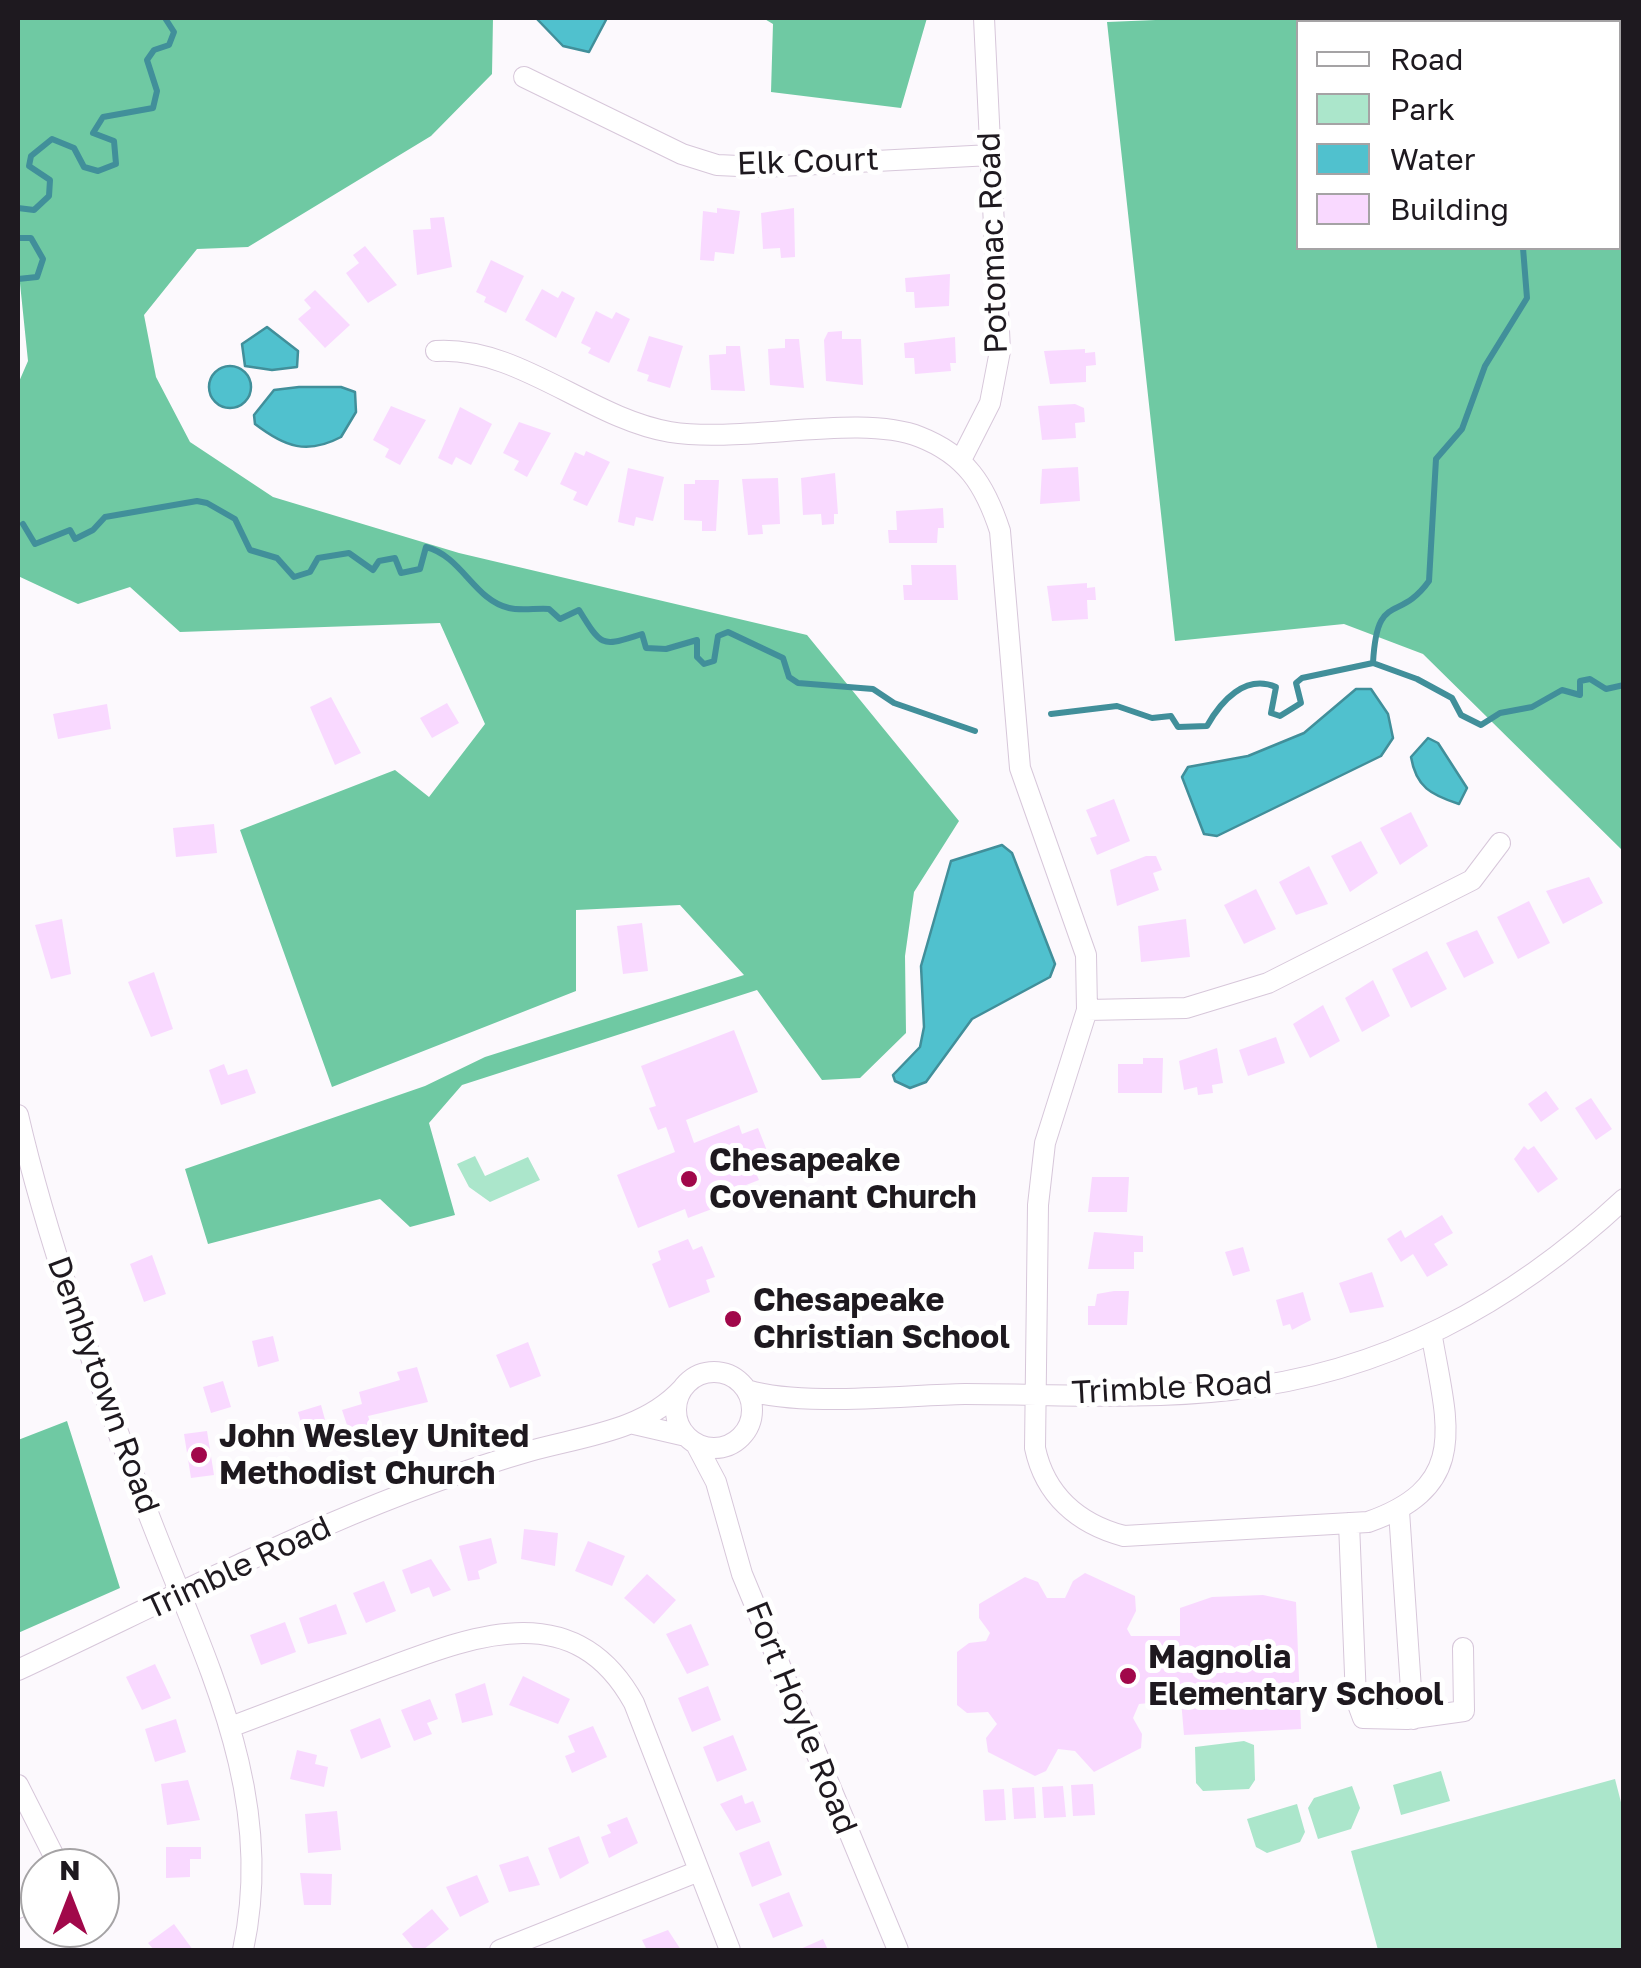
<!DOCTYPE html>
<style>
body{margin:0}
#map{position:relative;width:1641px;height:1968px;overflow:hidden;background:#fcf9fd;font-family:"Golos Text",sans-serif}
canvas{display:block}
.frame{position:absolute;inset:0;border:20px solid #1e191f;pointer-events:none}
.legend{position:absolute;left:1296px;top:20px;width:325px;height:230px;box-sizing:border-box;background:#fff;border:2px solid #a5a3a5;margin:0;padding:12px 18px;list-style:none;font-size:30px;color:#1e191f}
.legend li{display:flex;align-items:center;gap:20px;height:50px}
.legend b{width:50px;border:2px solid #a5a3a5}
.north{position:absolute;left:20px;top:1848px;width:100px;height:100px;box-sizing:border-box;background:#fff;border:2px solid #a5a3a5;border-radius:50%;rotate:0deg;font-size:28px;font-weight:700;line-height:40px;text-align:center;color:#1e191f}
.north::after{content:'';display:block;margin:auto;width:35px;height:45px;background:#a1084a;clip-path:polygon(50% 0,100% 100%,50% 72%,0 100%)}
</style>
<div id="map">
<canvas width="1641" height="1968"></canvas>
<div class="frame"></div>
<ul class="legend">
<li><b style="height:12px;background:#fff"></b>Road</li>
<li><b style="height:28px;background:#abe6cb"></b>Park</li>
<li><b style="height:28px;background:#50c1ce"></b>Water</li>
<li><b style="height:28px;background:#f9d9ff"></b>Building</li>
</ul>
<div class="north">N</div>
</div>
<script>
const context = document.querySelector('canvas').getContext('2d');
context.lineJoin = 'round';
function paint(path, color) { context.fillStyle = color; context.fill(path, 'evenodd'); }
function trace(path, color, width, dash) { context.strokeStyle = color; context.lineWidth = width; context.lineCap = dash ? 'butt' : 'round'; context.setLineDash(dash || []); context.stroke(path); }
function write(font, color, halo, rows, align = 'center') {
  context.font = font + ' "Golos Text",sans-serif'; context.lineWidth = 10; context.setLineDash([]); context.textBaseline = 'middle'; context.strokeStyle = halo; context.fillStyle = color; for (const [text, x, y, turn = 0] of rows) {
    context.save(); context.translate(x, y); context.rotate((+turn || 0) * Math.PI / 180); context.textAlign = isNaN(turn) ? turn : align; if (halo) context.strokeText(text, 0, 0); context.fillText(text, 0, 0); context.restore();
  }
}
paint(new Path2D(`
 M475 1156 485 1176 528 1157 540 1180 490 1202 469 1187 457 1164Z
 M1244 1741 1254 1745 1255 1780 1249 1789 1203 1791 1196 1783 1195 1747Z
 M1441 1771 1450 1801 1401 1815 1393 1785Z
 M1615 1779 1623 1810V1950H1378L1351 1851Z
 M1352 1786 1360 1808 1351 1829 1318 1839 1308 1808 1314 1798Z
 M1297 1804 1305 1832 1300 1842 1267 1853 1256 1847 1247 1819Z`), '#abe6cb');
paint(new Path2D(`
 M18 18H493L492 74 431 136 248 247 197 249 144 315 156 377 190 442 273 497 459 553 807 635 959 821 914 892 905 956 906 1033 860 1078 822 1080 757 990 462 1085 429 1123 455 1215 410 1227 380 1199 208 1244 185 1169 425 1086 485 1057 744 975 680 905 576 910V991L332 1087 240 830 395 770 429 797 485 724 440 623 180 632 130 587 78 604 18 576V384L28 361 18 264Z
 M763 18H927L901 108 771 92 773 24Z
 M1204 18H1486V22H1298V248H1618V135H1623V851L1423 654 1344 624 1175 641 1107 22Z
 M67 1421 120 1588 18 1633V1440Z`), '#6fc9a3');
const water = new Path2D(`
 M536 18H607L589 52 563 46Z
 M267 327 298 351 297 367 272 370 245 366 242 344Z
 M209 387a21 21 0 1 1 42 0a21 21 0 1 1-42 0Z
 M299 387H341L355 392 356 412 341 437C307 455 285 447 255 424L254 415 274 390Z
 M1356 689H1371L1388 714 1393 738 1381 756 1217 836 1204 834 1182 777 1188 767 1248 756 1304 733Z
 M1428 738 1438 743 1467 788 1459 804C1431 795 1416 787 1411 757Z
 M1002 845 1012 853 1055 964 1050 977 972 1019 926 1082 910 1088 895 1081 893 1075 920 1047 924 1027 921 966 951 861Z`);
paint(water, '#50c1ce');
trace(water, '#418f9a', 2.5);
trace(new Path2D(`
 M18 208 34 210 49 196 50 180 29 166 31 156 52 139 74 148 84 167 98 171 116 164 114 141 93 133 103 117 153 108 157 91 147 60 154 50 169 45 174 32 165 18
 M18 238H31L43 259 37 277 18 279
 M23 524 35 544 70 530 75 539 93 530 105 517 197 501 207 503 235 519 250 550 277 558 294 577 310 572 318 558 349 553 373 570 379 561 395 558 401 573 420 569 426 547C462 556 474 600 509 608 520 611 537 608 549 609L560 619 579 610C603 649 602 646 642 634L646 648 666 649 697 640V657L704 664 714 661 718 636 728 632 783 658 789 677 798 683 873 689 894 703 975 731
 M1373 663C1377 590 1398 624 1429 581L1436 459 1462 429 1485 366 1527 298 1523 248
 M1051 714 1117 706 1152 718 1171 716 1178 727 1207 726C1221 701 1245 674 1276 687L1271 713 1280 716 1301 703 1296 683 1302 678 1373 663 1417 679 1452 698 1461 715 1481 725 1500 713 1532 707 1562 690 1580 695V681L1590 679 1606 689 1624 685`), '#418f9a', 6);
paint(new Path2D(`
 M717 208 740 211 734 254 715 252 714 261 700 260 703 211 717 213Z
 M794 208 795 257 781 258 780 248 763 249 761 213Z
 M444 217 452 267 417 275 413 230 431 229 430 218Z
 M365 246 397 285 368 303 346 273 359 263 353 255Z
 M491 260 524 276 506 313 484 302 486 297 476 292Z
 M950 274 949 306 915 308 914 292H906L905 278Z
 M542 289 558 298 562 291 575 298 556 338 525 320Z
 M315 290 350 325 325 348 298 319 311 308 304 300Z
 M596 311 612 319 616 312 630 319 609 363 588 353 591 348 581 343Z
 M842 331V339H861L863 385 826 381 824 340 828 332Z
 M649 336 683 346 670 388 647 381 649 375 637 371Z
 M955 337 956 363H950L951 371 915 374 914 358H905L904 343Z
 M785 339H799L804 388 770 385 768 349 785 348Z
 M726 346H740L745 391 711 390 709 355 726 354Z
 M1085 349V353L1095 352 1096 365 1086 366V382L1050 384 1044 351Z
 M1075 404 1084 408 1085 422 1075 423 1076 438 1042 440 1038 406Z
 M391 406 426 420 400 465 385 457 389 449 373 440Z
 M460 407 492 424 471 465 456 457 452 465 438 458Z
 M519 422 551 433 527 477 514 470 519 461 503 453Z
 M586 451 610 462 587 506 573 500 577 492 560 484 575 452 584 456Z
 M1078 467 1080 501 1040 504 1042 469Z
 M628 468 664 477 653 521 636 517 634 526 618 522Z
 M835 473 838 514H834V524L822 525 821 514 803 515 801 478Z
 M778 478 780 524 762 525 763 534 748 535 742 479Z
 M695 480H719L716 531H702V521L684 520V484H695Z
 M943 508 944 528H938L937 543H889L888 530H897L896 511Z
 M911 565H956L958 600H904L903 585H912Z
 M1087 583V588L1095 587 1096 600H1087L1088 619 1052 621 1047 586Z
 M331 697 361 753 335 765 310 707Z
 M447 703 459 723 432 738 420 718Z
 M107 704 111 729 58 739 53 714Z
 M1114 799 1130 841 1097 855 1090 838 1097 836 1086 810Z
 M1411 812 1428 846 1400 865 1380 828Z
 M214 824 217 853 176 857 173 828Z
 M1361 841 1378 873 1350 892 1331 856Z
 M1146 856H1156L1162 870 1153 873 1159 890 1117 906 1110 870Z
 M1309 866 1328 904 1296 915 1279 882Z
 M1589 877 1603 903 1563 924 1546 891Z
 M1256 889 1276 929 1244 944 1224 905Z
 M1529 901 1550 943 1518 959 1497 917Z
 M62 919 71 974 51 979 35 925Z
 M1186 919 1190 957 1141 962 1138 926Z
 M642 923 648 971 623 974 617 926Z
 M1477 930 1494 963 1464 978 1446 943Z
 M1427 951 1447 989 1411 1008 1392 969Z
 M154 972 173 1029 151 1037 128 982Z
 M1373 980 1390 1016 1362 1032 1345 998Z
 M1323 1005 1340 1041 1310 1058 1293 1024Z
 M734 1030 758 1092 686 1120 694 1143 739 1125 742 1134 758 1128 773 1166 756 1173 759 1180 708 1200 712 1209 688 1218 685 1209 638 1228 617 1175 675 1152 666 1127 658 1130 649 1108 656 1106 641 1066Z
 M1276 1037 1285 1063 1248 1076 1239 1050Z
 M1217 1048 1223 1083 1212 1085 1213 1093 1198 1095 1197 1087 1184 1090 1179 1061Z
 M1143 1058H1163L1162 1093H1118V1064H1143Z
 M224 1064 228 1075 247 1069 256 1093 221 1105 209 1070Z
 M1546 1091 1559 1109 1541 1122 1528 1104Z
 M1591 1098 1612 1129 1596 1140 1575 1108Z
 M1524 1146 1528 1150 1534 1146 1558 1179 1538 1193 1514 1159Z
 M1092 1177H1129L1127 1212H1088Z
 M1442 1215 1453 1233 1434 1244 1448 1265 1427 1277 1413 1254 1401 1262 1387 1239 1401 1230 1405 1238Z
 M1094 1232 1143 1236V1252H1134V1269H1088Z
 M688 1239 693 1250 702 1246 715 1277 706 1280 710 1292 669 1308 652 1264 661 1260 658 1251Z
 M1243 1247 1250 1271 1233 1276 1225 1252Z
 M152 1255 166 1294 144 1302 130 1264Z
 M1372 1272 1384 1307 1350 1313 1339 1283Z
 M1114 1291H1129L1127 1325H1088V1306H1095L1097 1294Z
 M1303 1292 1311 1320 1292 1330 1290 1324 1283 1326 1276 1300Z
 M273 1336 279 1361 258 1367 252 1341Z
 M528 1342 541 1376 510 1388 496 1355Z
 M417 1367 428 1402 368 1416 372 1428 350 1434 342 1410 362 1404 359 1392 400 1380 397 1372Z
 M223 1381 231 1407 211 1413 203 1387Z
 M321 1405 327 1427 304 1433 298 1412Z
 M207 1431 214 1475 191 1478 184 1434Z
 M524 1529 558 1533 555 1566 521 1559Z
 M491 1538 497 1563 478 1571 480 1579 468 1581 459 1546Z
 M588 1541 625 1556 612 1586 575 1571Z
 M431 1559 451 1590 433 1597 429 1587 411 1594 402 1570Z
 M1085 1573 1135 1596 1136 1611 1127 1629 1131 1636H1180V1608L1212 1597 1263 1595 1296 1602 1301 1729 1184 1735 1181 1700 1139 1704 1133 1718 1142 1734 1141 1748 1094 1772 1075 1751 1058 1749 1046 1771 1035 1776 988 1752 986 1738 997 1724 988 1712 967 1713 957 1705V1652L969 1643 986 1641 990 1633 979 1618V1604L1025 1577 1038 1582 1047 1598H1065L1073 1581Z
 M647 1574 676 1600 654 1624 624 1598Z
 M384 1581 396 1611 366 1623 353 1593Z
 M336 1604 347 1634 308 1644 299 1618Z
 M285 1622 296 1652 261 1665 250 1635Z
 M691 1624 709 1665 687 1674 666 1634Z
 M155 1664 171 1698 142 1710 126 1677Z
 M523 1676 570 1699 558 1724 509 1705Z
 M485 1683 493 1715 462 1723 455 1694Z
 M708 1686 721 1720 692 1732 678 1698Z
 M430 1699 438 1719 427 1723 432 1734 414 1741 401 1710Z
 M380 1718 391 1747 361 1759 350 1730Z
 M176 1719 186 1752 155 1762 145 1729Z
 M593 1726 607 1757 572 1773 565 1756 575 1752 568 1736Z
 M733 1735 747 1770 717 1782 703 1747Z
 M297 1750 317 1755 315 1764 328 1767 324 1787 290 1779Z
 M188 1780 200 1820 167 1825 161 1784Z
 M1093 1784 1095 1815 1073 1816 1071 1785Z
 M1063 1786 1066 1817 1044 1818 1042 1787Z
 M1034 1787 1036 1818 1014 1819 1012 1788Z
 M1004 1789 1006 1820 985 1821 983 1790Z
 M742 1795 745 1804 753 1801 761 1822 736 1831 720 1804Z
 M337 1811 341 1850 308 1853 305 1814Z
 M627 1817 638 1843 609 1858 601 1837 611 1833 607 1825Z
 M579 1836 589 1863 560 1879 548 1848Z
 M769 1841 782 1875 752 1887 739 1853Z
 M166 1847H201V1859H190V1877L166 1878Z
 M528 1856 540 1885 509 1892 499 1865Z
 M300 1873 332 1874 331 1905H304Z
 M477 1875 489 1902 460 1917 446 1887Z
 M789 1892 803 1926 773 1938 759 1904Z
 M432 1909 449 1929 423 1950H415L402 1934Z
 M174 1924 193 1950H154L148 1943Z
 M668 1930 681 1950H647L642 1940Z
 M823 1939 828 1950H798Z`), '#f9d9ff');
const minor = new Path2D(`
 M524 77 682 154 717 165 761 167 991 155
 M436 351C518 346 589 418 670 432 743 444 859 413 920 437 966 455 985 485 1000 531L1020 768 1086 955 1087 1010 1045 1143 1038 1205 1035 1448C1045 1495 1078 1524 1124 1536L1368 1522C1471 1486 1447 1424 1432 1337
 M961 460 990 403 1000 351 984 18
 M1087 1010 1186 1008 1268 983 1472 880 1500 843
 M18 1115C49 1249 97 1376 145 1505 200 1652 278 1788 243 1950
 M676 1410a38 38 0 1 1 76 0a38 38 0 1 1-76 0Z
 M747 1390C802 1407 904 1395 965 1394 1053 1394 1143 1400 1230 1390 1385 1373 1511 1304 1624 1199
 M634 1424 686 1436
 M696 1444 716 1482 742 1574 898 1950
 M1399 1511 1413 1719
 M1349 1523 1356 1699 1363 1718 1407 1719 1464 1711 1463 1648
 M18 1670C185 1592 352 1502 530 1451 584 1436 643 1431 682 1389
 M233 1726C281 1708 329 1690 376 1672 468 1638 573 1592 634 1703L730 1950
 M18 1785 60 1868
 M18 1908 40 1897
 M500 1950 699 1871`);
trace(minor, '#d7c7da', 22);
trace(minor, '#fff', 20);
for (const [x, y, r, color] of [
 [689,1179,10,"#a1084a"],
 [733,1319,10,"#a1084a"],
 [199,1455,10,"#a1084a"],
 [1128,1676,10,"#a1084a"]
]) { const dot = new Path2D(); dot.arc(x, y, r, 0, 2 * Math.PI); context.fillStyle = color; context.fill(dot); trace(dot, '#fff', 4); }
write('32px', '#1e191f', '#fff', [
 ["Elk Court",808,162,-2],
 ["Potomac Road",993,243,-92],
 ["Dembytown Road",103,1385,70],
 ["Trimble Road",1172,1388,-3],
 ["Trimble Road",238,1568,-25],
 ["Fort Hoyle Road",801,1718,68]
]);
write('bold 32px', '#1e191f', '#fff', [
 ["Chesapeake",709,1161],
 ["Covenant Church",709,1198],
 ["Chesapeake",753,1301],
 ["Christian School",753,1338],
 ["John Wesley United",219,1437],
 ["Methodist Church",219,1474],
 ["Magnolia",1148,1658],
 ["Elementary School",1148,1695]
], 'left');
</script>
